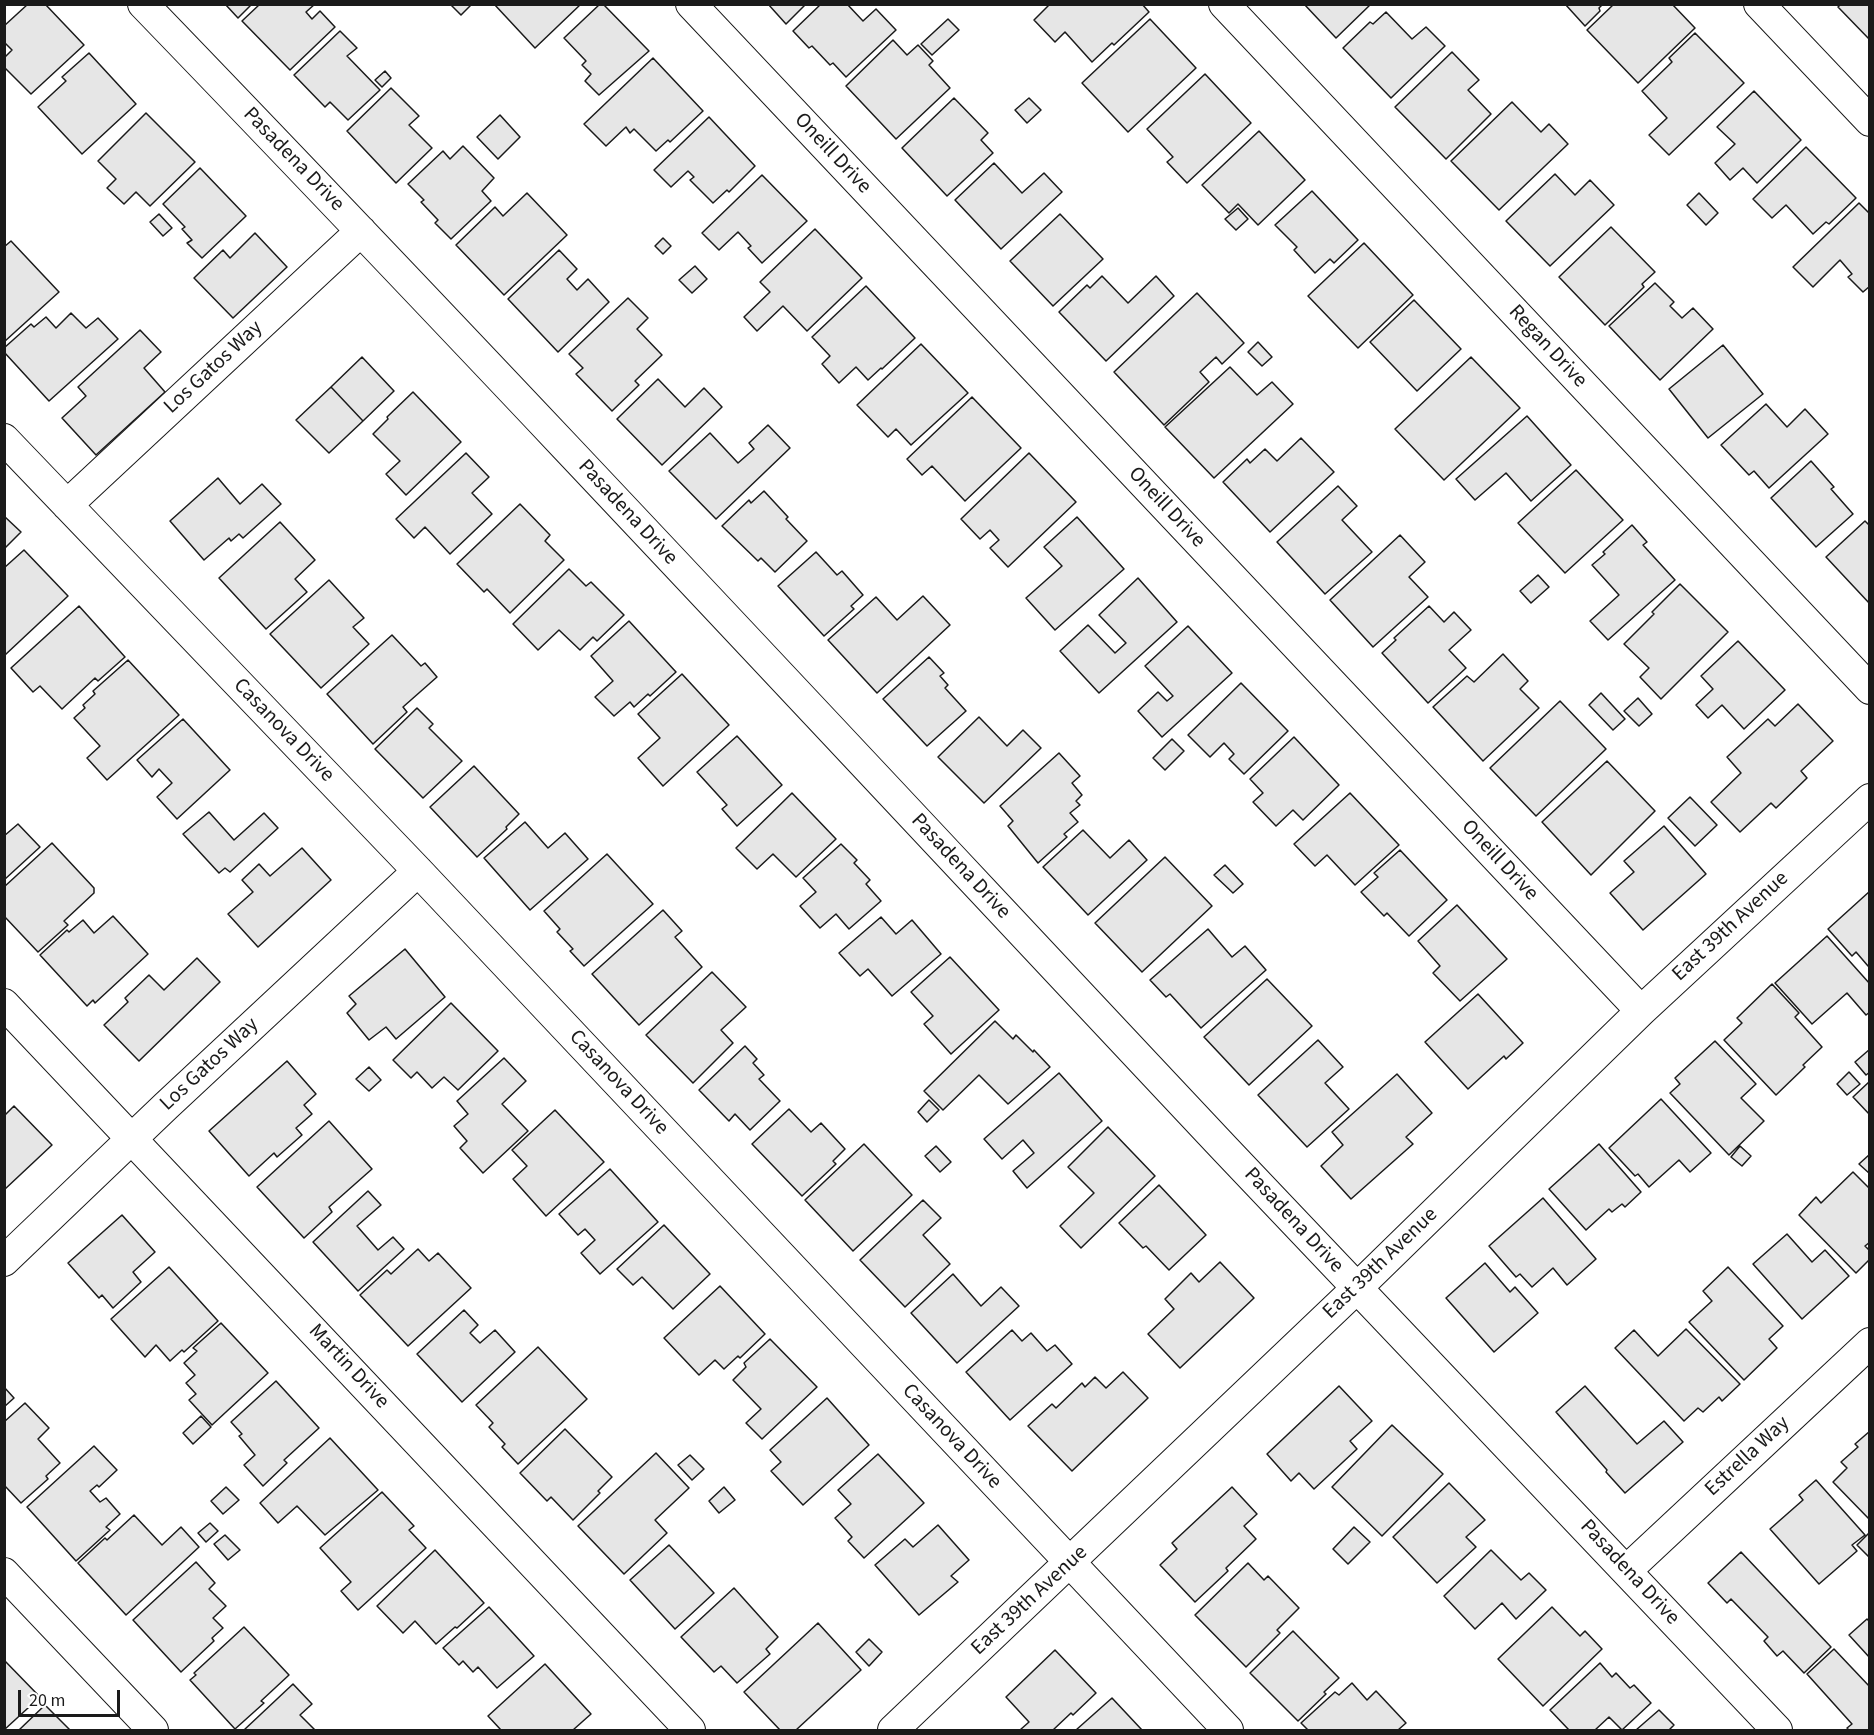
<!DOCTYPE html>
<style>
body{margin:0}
#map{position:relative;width:1874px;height:1735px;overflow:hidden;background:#fff;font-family:"Source Sans 3",sans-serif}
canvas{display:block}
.frame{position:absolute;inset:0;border:6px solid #1a1a1a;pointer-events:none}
.scale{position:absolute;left:18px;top:1690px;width:102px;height:27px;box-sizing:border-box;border:3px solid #1a1a1a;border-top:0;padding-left:8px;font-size:18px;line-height:21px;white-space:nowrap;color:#1a1a1a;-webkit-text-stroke:4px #fff;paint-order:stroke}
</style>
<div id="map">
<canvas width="1874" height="1735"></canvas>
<div class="frame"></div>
<div class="scale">20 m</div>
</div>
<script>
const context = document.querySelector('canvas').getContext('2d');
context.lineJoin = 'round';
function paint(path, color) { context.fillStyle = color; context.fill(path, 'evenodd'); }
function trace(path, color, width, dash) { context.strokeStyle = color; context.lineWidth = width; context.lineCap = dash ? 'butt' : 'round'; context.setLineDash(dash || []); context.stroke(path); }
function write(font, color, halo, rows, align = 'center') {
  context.font = font + ' "Source Sans 3",sans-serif'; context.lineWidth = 4.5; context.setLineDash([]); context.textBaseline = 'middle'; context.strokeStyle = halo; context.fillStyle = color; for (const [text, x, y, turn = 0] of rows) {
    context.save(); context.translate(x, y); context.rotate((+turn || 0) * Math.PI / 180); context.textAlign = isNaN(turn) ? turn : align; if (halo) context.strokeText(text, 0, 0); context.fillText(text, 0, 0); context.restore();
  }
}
const building = new Path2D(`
 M28 4H45L84 45 31 94 4 67V58L12 50 4 42V26Z
 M225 4H252L238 18Z
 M260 4H315L306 12 312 19 320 11 335 27 290 70 242 21Z
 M450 4H472L461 15Z
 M494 4H581L535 48Z
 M600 4H603L649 51 599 95 585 81 591 74 582 65 586 61 564 38Z
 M768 4H806L786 24Z
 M821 4H847L863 21 876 9 896 30 846 77 833 63 830 65 812 46 809 48 793 31Z
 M1050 4H1142L1149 12 1114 45 1112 43 1092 62 1065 32 1055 42 1034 20Z
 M1304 4H1371L1336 38Z
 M1565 4H1603L1599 8 1600 11 1585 26Z
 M1614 4H1672L1695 28 1638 83 1587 30Z
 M1841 4H1870V40L1838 7Z
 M1386 12 1412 39 1426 27 1445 46 1391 98 1343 48 1370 22 1373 24Z
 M948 19 959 30 932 55 921 44Z
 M1150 19 1196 68 1128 132 1082 83Z
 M340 31 357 48 347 56 380 90 348 120 330 102 325 107 294 75Z
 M1695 33 1744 83 1669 155 1649 135 1667 118 1642 91 1672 62 1669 58Z
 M893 40 907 55 918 45 933 61 929 65 950 88 896 139 846 86Z
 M1452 52 1479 80 1468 90 1491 114 1446 159 1395 107Z
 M89 53 136 104 82 154 38 107 66 81 62 77Z
 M653 58 703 111 670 142 668 140 656 151 634 129 630 133 626 127 606 146 584 124Z
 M385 71 391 78 382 87 375 80Z
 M1205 74 1251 123 1187 183 1167 162 1173 157 1147 129Z
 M391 88 419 116 409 125 432 148 396 183 347 131Z
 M1754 91 1801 140 1757 183 1743 168 1730 180 1715 163 1735 144 1717 127Z
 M954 98 988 133 981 140 993 153 947 196 902 148Z
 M1029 98 1041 110 1027 123 1015 110Z
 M1512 102 1541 132 1549 124 1568 144 1499 210 1451 161Z
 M146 113 195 162 150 206 136 192 124 204 107 188 116 179 98 161Z
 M500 115 520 137 498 159 477 137Z
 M709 117 755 166 729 192 727 190 713 203 690 180 694 177 688 171 671 187 654 170Z
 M1259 131 1305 180 1258 225 1238 204 1229 213 1202 185Z
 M463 146 494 178 482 191 491 201 451 239 435 223 438 220 421 202 424 200 408 184 443 151 450 159Z
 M1806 147 1856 198 1829 224 1826 222 1813 234 1786 205 1772 218 1753 199Z
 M994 163 1022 193 1044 173 1062 192 1001 249 955 200Z
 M200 168 246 216 202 258 187 243 192 240 182 229 185 227 163 204Z
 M1555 174 1575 195 1590 180 1614 205 1550 266 1506 221Z
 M762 175 807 221 762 263 748 248 751 246 738 232 719 250 702 233Z
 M1312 191 1358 240 1334 263 1330 259 1315 273 1294 250 1297 247 1275 225Z
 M527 193 567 235 504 295 456 245 495 207 503 216Z
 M1699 193 1718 213 1706 225 1687 205Z
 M1859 203 1870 214V286L1863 292 1848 277 1852 274 1840 260 1813 287 1793 267Z
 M1238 208 1248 219 1236 230 1225 219Z
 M159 214 172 228 163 236 150 222Z
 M1060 214 1103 259 1053 306 1010 261Z
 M1611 227 1655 272 1642 284 1644 287 1605 325 1559 277Z
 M815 229 862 278 807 331 783 306 757 331 744 317 770 292 760 282Z
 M255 233 287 267 233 318 194 278 223 250 230 258Z
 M663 238 671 246 663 254 655 246Z
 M11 241 59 292 4 342V247Z
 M1364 243 1413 295 1358 348 1308 296Z
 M559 250 577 269 567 279 577 290 588 279 609 302 558 352 508 299Z
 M695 266 707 279 692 293 679 280Z
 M1102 276 1128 303 1156 276 1174 296 1106 361 1059 312 1087 285 1090 288Z
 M1655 283 1674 302 1670 306 1682 318 1693 308 1713 329 1660 380 1609 326Z
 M866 286 915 338 882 369 881 368 868 380 856 367 839 383 822 364 830 356 812 337Z
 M1197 293 1244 343 1222 364 1216 357 1200 372 1209 382 1164 425 1114 372Z
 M628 298 648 318 637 329 662 355 635 381 639 385 612 411 576 374 583 368 569 354Z
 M1414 300 1461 349 1417 391 1370 342Z
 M71 313 86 328 98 318 118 339 49 401 4 352V348L31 324 34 327 46 317 56 328Z
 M140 330 161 352 144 368 165 392 96 455 62 418 86 396 78 387Z
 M1258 342 1272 357 1262 366 1248 352Z
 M921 344 968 393 911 445 896 429 888 437 857 405Z
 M1723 345 1763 394 1708 438 1669 389Z
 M362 357 394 391 363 421 331 387Z
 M1471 357 1520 408 1444 480 1395 429Z
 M1230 367 1257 395 1272 382 1293 404 1214 478 1165 427Z
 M658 379 685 407 704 388 722 407 662 465 617 419Z
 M331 387 363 421 329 453 296 420Z
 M413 392 461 442 406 495 386 474 400 461 373 434 388 419 387 417Z
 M972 397 1021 448 965 501 932 466 922 475 907 459Z
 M1766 404 1787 427 1805 409 1828 434 1769 488 1754 471 1749 475 1721 445Z
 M1527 416 1571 465 1531 501 1506 473 1475 500 1456 479Z
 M768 425 790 448 716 519 669 471 710 433 738 463 754 449 749 443Z
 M1301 438 1334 472 1270 532 1223 482 1247 459 1250 463 1265 449 1277 461Z
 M466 453 489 477 472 493 492 514 450 554 425 527 414 538 396 519Z
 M1029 453 1076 502 1008 567 990 548 999 540 990 530 980 539 961 519Z
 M1811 461 1834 487 1831 489 1853 514 1816 547 1771 498Z
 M1576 470 1623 520 1565 573 1518 523Z
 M218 478 240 504 262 484 281 504 243 538 239 534 231 541 229 538 204 560 170 521Z
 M1338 486 1357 506 1342 520 1372 552 1325 594 1277 542Z
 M764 491 788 517 786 519 807 541 775 572 761 558 758 561 722 526 749 500 751 503Z
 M520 504 550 535 545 541 564 560 510 613 487 589 484 592 457 564Z
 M4 516 21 532 4 549Z
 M1077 517 1124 569 1055 630 1026 598 1062 566 1044 547Z
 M1865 521 1870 526V604L1826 557Z
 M280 522 315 560 295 579 307 592 266 629 219 578Z
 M1632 525 1647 542 1643 545 1675 580 1608 640 1590 621 1619 595 1592 565 1605 554 1603 552Z
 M1400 535 1425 562 1409 577 1428 597 1373 647 1330 600Z
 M24 550 68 596 5 655 4 568Z
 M816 552 837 575 842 571 863 595 851 606 854 609 824 636 778 586Z
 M569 569 586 586 591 582 624 615 597 641 593 637 580 650 559 630 538 650 513 624Z
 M1538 575 1549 587 1531 603 1520 591Z
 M1138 578 1177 622 1099 693 1060 651 1088 625 1115 653 1126 643 1099 615Z
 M329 580 364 618 353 627 369 644 321 688 270 634Z
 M1680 584 1728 632 1661 699 1640 677 1649 668 1624 644 1654 614 1652 612Z
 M923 596 950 625 877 693 828 640 876 597 897 620Z
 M79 606 125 657 98 681 95 678 62 709 40 686 33 692 11 668Z
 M1429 606 1444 622 1454 612 1471 630 1449 650 1466 668 1428 703 1382 653 1396 640 1394 638Z
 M629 621 676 672 650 696 648 694 634 707 630 702 614 716 595 697 613 681 591 656Z
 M1188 626 1232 673 1162 737 1138 711 1158 692 1167 701 1173 696 1145 666Z
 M392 635 421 666 425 663 437 677 403 707 407 712 373 744 327 694Z
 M1738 641 1785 690 1744 729 1722 705 1708 718 1696 705 1713 689 1701 676Z
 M1503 654 1528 681 1520 689 1539 708 1483 761 1433 707 1467 676 1474 682Z
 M929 657 944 673 940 676 948 685 945 688 966 711 927 746 883 699Z
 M128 660 179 715 107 780 87 758 100 746 74 718 85 708 83 705 95 694 93 691Z
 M682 674 729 725 663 786 638 758 660 738 638 714Z
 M1241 683 1288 731 1244 774 1229 759 1234 754 1224 743 1210 757 1188 735Z
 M1601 693 1625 719 1613 730 1589 705Z
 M1638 698 1652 714 1639 726 1624 711Z
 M1560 701 1606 749 1536 816 1490 768Z
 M1798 704 1833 741 1801 771 1807 778 1776 808 1771 803 1740 832 1711 802 1741 773 1727 757 1768 719 1775 726Z
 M417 708 433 724 429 728 462 761 423 798 375 749Z
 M979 717 1007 746 1023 730 1041 748 984 803 938 757Z
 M183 719 230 770 177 819 157 797 172 783 159 769 152 777 137 760Z
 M737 736 782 785 737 826 722 809 727 805 697 772Z
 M1294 737 1339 785 1303 820 1293 810 1276 826 1253 802 1263 793 1250 779Z
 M1172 739 1184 751 1165 770 1153 758Z
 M1059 753 1080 776 1072 783 1082 795 1076 801 1080 805 1070 813 1078 822 1064 834 1067 837 1038 863 1008 826 1013 821 1000 806Z
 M1607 761 1655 811 1591 875 1542 822Z
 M474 766 519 814 506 827 507 829 477 857 430 807Z
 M792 793 836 839 796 877 773 854 757 869 736 848Z
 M1350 793 1399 845 1355 885 1327 855 1315 866 1294 844Z
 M1690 797 1717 825 1695 846 1668 818Z
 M209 812 234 840 264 813 278 828 230 872 225 868 219 873 183 834Z
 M525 822 548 848 565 833 588 859 530 910 484 858Z
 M18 824 40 847 4 880V836Z
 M1664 826 1706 874 1643 930 1610 893 1634 872 1624 861Z
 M1083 830 1110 858 1129 840 1147 860 1088 915 1043 867Z
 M52 843 94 888V893L64 921 68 925 38 952 4 916V887Z
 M841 844 857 860 854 863 870 880 866 884 881 901 849 929 836 914 820 928 800 906 816 892 803 878Z
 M302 848 331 880 258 947 228 914 253 892 242 880 259 864 270 876Z
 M1400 850 1447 900 1409 936 1387 913 1384 916 1361 892 1378 877 1374 873Z
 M607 854 653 904 584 966 570 951 573 949 557 932 560 929 544 911Z
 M1165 857 1212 906 1142 972 1095 923Z
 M1225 865 1243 884 1233 893 1214 875Z
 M1870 891V964L1868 966 1856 952 1852 956 1828 929Z
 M1457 905 1507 959 1460 1001 1433 973 1440 966 1418 941Z
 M663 910 682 931 675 937 702 967 639 1025 592 974Z
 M113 916 148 954 95 1003 93 1000 87 1006 40 955 67 930 69 932 83 920 94 933Z
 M881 917 896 934 912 920 941 954 892 996 868 969 860 976 839 953Z
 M1208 929 1232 957 1245 946 1266 970 1201 1028 1170 994 1166 997 1150 980Z
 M1827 936 1870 984V1012L1866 1015 1847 993 1812 1024 1775 983Z
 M405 949 445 997 396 1039 386 1027 369 1040 347 1013 356 1004 349 996Z
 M950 957 999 1010 951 1054 924 1024 933 1016 911 992Z
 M197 958 220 982 139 1061 104 1025 128 1002 125 998 149 975 164 990Z
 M712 972 746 1007 721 1030 733 1043 693 1083 646 1035Z
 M1267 979 1312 1026 1249 1085 1204 1037Z
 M1772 984 1799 1013 1795 1017 1822 1047 1803 1065 1805 1067 1776 1095 1724 1040 1742 1023 1737 1018Z
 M1478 994 1523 1043 1506 1059 1504 1056 1468 1089 1425 1042Z
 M451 1003 498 1051 458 1090 444 1077 432 1088 417 1072 411 1078 393 1060Z
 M995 1021 1013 1039 1016 1035 1033 1052 1034 1050 1050 1067 1008 1104 979 1075 943 1110 924 1091Z
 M1318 1040 1343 1067 1325 1083 1349 1109 1307 1147 1258 1095Z
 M1715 1041 1756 1084 1741 1098 1764 1121 1729 1155 1670 1093 1680 1084 1675 1078Z
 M745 1046 757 1059 753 1063 764 1075 759 1079 780 1101 750 1130 735 1114 729 1121 699 1090Z
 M1870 1049V1072L1866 1075 1855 1062Z
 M504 1058 526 1081 502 1104 528 1131 483 1173 460 1148 467 1141 454 1126 468 1114 457 1101Z
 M287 1061 316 1094 304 1105 312 1114 296 1128 302 1135 277 1157 274 1153 249 1176 209 1131Z
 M369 1067 381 1080 369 1091 356 1079Z
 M1849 1072 1860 1084 1847 1095 1837 1084Z
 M1059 1073 1102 1121 1027 1188 1013 1171 1034 1153 1023 1140 1002 1159 984 1139Z
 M1397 1074 1432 1113 1406 1137 1413 1144 1351 1199 1321 1166 1343 1145 1332 1132Z
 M1870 1081V1115L1853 1097Z
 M1661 1099 1711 1153 1690 1172 1679 1160 1649 1187 1638 1174 1635 1176 1609 1148Z
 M929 1100 939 1110 927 1122 918 1112Z
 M14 1106 52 1145 4 1190V1116Z
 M789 1109 811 1132 821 1123 845 1149 833 1161 836 1164 802 1196 752 1144Z
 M555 1110 604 1162 546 1216 513 1179 527 1166 512 1150Z
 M329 1121 372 1169 329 1207 332 1212 304 1238 257 1187Z
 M1108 1127 1155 1176 1081 1248 1060 1226 1094 1193 1068 1167Z
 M864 1144 912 1195 853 1251 805 1200Z
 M1599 1144 1641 1192 1625 1207 1622 1204 1612 1212 1609 1209 1586 1230 1549 1189Z
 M936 1146 951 1162 940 1172 925 1156Z
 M1740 1146 1751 1156 1742 1166 1731 1157Z
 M1870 1154V1174L1859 1164Z
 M610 1169 658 1222 600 1274 581 1253 595 1240 585 1229 578 1235 559 1214Z
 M1853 1172 1870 1189V1242L1865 1246 1870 1251V1259L1856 1273 1799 1215 1816 1197 1821 1203Z
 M1159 1185 1206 1235 1169 1270 1146 1246 1143 1248 1119 1223Z
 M368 1191 381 1205 357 1226 378 1250 393 1237 404 1249 358 1291 313 1242Z
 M1543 1198 1596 1259 1567 1285 1553 1268 1532 1287 1520 1274 1516 1277 1489 1246Z
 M923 1200 941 1218 923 1235 950 1264 905 1307 860 1260Z
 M122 1215 155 1252 133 1272 141 1282 113 1308 102 1295 99 1298 68 1263Z
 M664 1225 710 1274 673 1309 642 1277 633 1285 617 1269Z
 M1787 1234 1812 1262 1825 1250 1849 1276 1802 1319 1753 1264Z
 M418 1249 429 1261 438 1253 471 1288 408 1346 360 1295 387 1270 391 1274Z
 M1220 1262 1254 1298 1180 1368 1148 1334 1174 1309 1165 1299 1191 1273 1199 1282Z
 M1485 1263 1510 1292 1515 1287 1538 1313 1494 1352 1446 1298Z
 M169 1267 218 1321 184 1352 182 1350 170 1361 156 1345 145 1357 111 1319Z
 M1728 1267 1783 1326 1769 1339 1777 1348 1744 1380 1689 1322 1712 1301 1703 1291Z
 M953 1274 981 1306 1001 1287 1019 1306 957 1363 911 1313Z
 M720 1286 765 1334 740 1358 738 1356 724 1369 715 1360 699 1375 664 1338Z
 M464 1310 478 1325 470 1333 480 1343 495 1330 515 1352 462 1402 417 1354Z
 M221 1323 268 1373 212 1425 189 1400 196 1394 186 1383 195 1375 184 1363 197 1351 193 1348Z
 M1686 1329 1740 1384 1722 1401 1719 1397 1703 1412 1698 1408 1684 1421 1615 1348 1634 1330 1658 1356Z
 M1012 1330 1022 1341 1031 1333 1047 1351 1055 1345 1072 1364 1010 1420 966 1372Z
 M770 1339 817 1387 762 1439 746 1423 761 1409 733 1380 746 1367 744 1363Z
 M538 1347 587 1399 518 1464 502 1447 505 1444 489 1427 493 1423 476 1405Z
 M1123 1372 1148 1398 1072 1471 1028 1426 1052 1404 1056 1408 1082 1383 1085 1387 1095 1377 1106 1388Z
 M276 1381 319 1428 284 1460 287 1463 263 1486 244 1465 255 1455 239 1436 242 1434 231 1422Z
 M1339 1386 1372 1421 1350 1441 1357 1449 1314 1489 1299 1473 1291 1481 1267 1454Z
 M1585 1386 1637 1444 1664 1421 1683 1442 1625 1493 1606 1472 1607 1470 1556 1412Z
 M4 1387 14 1398 4 1407Z
 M827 1398 869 1445 803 1505 771 1471 781 1462 770 1450Z
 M25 1403 49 1428 38 1439 60 1463 46 1476 48 1479 21 1503 4 1485V1422Z
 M201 1416 211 1427 193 1444 183 1433Z
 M1392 1425 1443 1474 1382 1536 1332 1487Z
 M565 1429 612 1477 598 1491 600 1493 573 1520 551 1497 547 1501 520 1473Z
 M1870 1431V1520L1833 1482 1847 1468 1841 1462 1858 1447 1855 1444Z
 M330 1438 378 1490 325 1535 297 1506 278 1523 260 1503Z
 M94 1446 117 1470 99 1487 97 1485 90 1491 100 1502 106 1498 120 1514 106 1527 110 1530 76 1561 27 1507Z
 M656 1453 689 1488 655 1520 667 1533 624 1574 578 1526Z
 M878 1454 924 1503 864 1558 848 1541 852 1537 835 1518 851 1504 838 1490Z
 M690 1455 704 1469 692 1480 678 1465Z
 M1816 1480 1865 1535 1852 1545 1857 1551 1819 1584 1770 1529 1803 1500 1799 1495Z
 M1449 1483 1485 1520 1466 1537 1476 1547 1437 1583 1393 1537Z
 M226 1487 239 1500 223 1514 211 1501Z
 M724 1487 735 1500 719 1513 709 1501Z
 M1232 1487 1257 1514 1244 1526 1256 1539 1226 1568 1228 1571 1195 1602 1160 1565 1177 1549 1172 1543Z
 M382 1492 414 1526 409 1530 426 1548 358 1610 341 1591 351 1582 320 1548Z
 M134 1515 162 1545 181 1527 199 1547 126 1615 78 1563 105 1538 107 1540Z
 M210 1523 218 1531 206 1542 198 1533Z
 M938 1525 969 1560 951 1576 958 1582 919 1615 875 1565 905 1539 913 1547Z
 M1354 1527 1370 1542 1348 1564 1333 1549Z
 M1870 1532V1558L1857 1545Z
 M225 1535 240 1550 228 1560 214 1544Z
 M669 1545 714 1593 675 1629 630 1580Z
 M435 1550 484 1603 457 1628 455 1627 436 1644 415 1621 403 1633 377 1606Z
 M1491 1550 1521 1580 1529 1573 1546 1590 1516 1619 1502 1603 1475 1629 1444 1596Z
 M1741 1552 1831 1647 1804 1673 1783 1651 1777 1656 1764 1641 1768 1637 1731 1599 1727 1603 1708 1583Z
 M196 1562 215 1583 209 1589 226 1606 213 1618 223 1628 212 1638 214 1641 181 1672 133 1620Z
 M1248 1563 1264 1580 1268 1576 1299 1608 1277 1630 1280 1633 1246 1667 1195 1615Z
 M734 1588 778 1637 766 1649 770 1654 737 1683 721 1666 714 1672 681 1637Z
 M489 1607 534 1656 497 1688 478 1667 473 1672 463 1661 459 1665 443 1648Z
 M1552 1607 1580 1636 1585 1631 1602 1649 1543 1706 1498 1659Z
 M1867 1619 1870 1622V1658L1849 1635Z
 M818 1623 861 1670 796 1730H780L744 1692Z
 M244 1627 289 1675 261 1701 264 1703 235 1729 190 1680 196 1675 194 1673Z
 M1293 1631 1339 1678 1324 1692 1326 1694 1298 1721 1250 1673Z
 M869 1639 882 1652 869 1666 856 1652Z
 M1834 1649 1870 1687V1730H1849L1847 1728 1852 1724 1807 1674Z
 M1055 1650 1096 1693 1073 1715 1071 1713 1053 1730H1020L1029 1722 1006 1697Z
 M4 1660 40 1697 4 1730Z
 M1600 1663 1612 1677 1616 1673 1630 1688 1634 1685 1651 1703 1622 1730 1609 1717 1595 1730H1569L1550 1710Z
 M545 1664 591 1714 573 1730H501L488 1716Z
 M1352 1683 1367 1700 1376 1691 1406 1723 1398 1730H1308L1301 1723 1335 1692 1339 1695Z
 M293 1684 312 1704 300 1715 315 1730H244Z
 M1112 1698 1142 1730H1076Z
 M45 1705 70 1730H19Z
 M1659 1710 1674 1725 1669 1730H1636Z`);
paint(building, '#e6e6e6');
trace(building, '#1a1a1a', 1.5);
const street = new Path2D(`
 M143 4C508 382 866 767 1226 1150 1409 1345 1595 1536 1777 1730
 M691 4 1641 1011
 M1224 4 1870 689
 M1759 4 1870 121
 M4 439 418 871 1228 1730
 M67 505 361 231
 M4 1004 690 1730
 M4 1261 166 1106 418 871
 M1627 1570 1870 1343
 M4 1573 153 1730
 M893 1730 1356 1289 1641 1011 1870 799`);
trace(street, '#1a1a1a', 32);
trace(street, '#fff', 30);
write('21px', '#1a1a1a', '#fff', [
 ["Oneill Drive",832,154,47],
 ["Pasadena Drive",293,160,46],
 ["Regan Drive",1547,347,47],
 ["Los Gatos Way",214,368,-43],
 ["Oneill Drive",1166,508,47],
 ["Pasadena Drive",627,513,47],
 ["Casanova Drive",283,731,46],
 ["Oneill Drive",1499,861,47],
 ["Pasadena Drive",960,867,47],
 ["East 39th Avenue",1731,927,-43],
 ["Los Gatos Way",210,1065,-43],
 ["Casanova Drive",618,1083,47],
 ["Pasadena Drive",1293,1221,47],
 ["East 39th Avenue",1381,1264,-44],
 ["Martin Drive",348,1367,47],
 ["Casanova Drive",951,1437,47],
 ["Estrella Way",1748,1457,-43],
 ["Pasadena Drive",1629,1573,47],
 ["East 39th Avenue",1030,1601,-43]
]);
</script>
